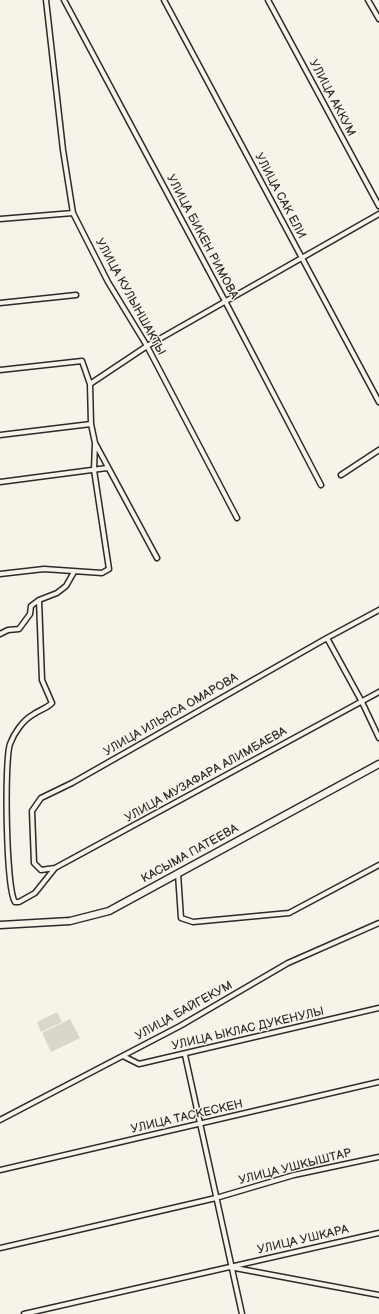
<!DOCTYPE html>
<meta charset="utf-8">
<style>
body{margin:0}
canvas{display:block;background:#f7f3e8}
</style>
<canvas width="379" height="1314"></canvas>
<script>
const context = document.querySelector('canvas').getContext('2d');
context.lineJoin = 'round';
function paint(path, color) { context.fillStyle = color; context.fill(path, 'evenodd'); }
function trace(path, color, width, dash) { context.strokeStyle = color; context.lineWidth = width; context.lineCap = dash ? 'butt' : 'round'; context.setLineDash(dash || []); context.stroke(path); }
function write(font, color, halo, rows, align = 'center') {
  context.font = font + ' "Balsamiq Sans",sans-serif'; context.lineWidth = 3; context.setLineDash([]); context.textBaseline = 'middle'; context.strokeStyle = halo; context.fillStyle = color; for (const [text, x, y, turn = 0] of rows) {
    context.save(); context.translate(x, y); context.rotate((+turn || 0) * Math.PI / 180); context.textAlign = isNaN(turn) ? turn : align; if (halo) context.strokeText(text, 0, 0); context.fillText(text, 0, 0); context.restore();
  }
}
paint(new Path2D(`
 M57 1012 62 1022 41 1032 37 1022Z
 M70 1019 80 1038 51 1052 42 1033Z`), '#dad6cc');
const street = new Path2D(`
 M46 0 63 150 73 213 108 282 147 346 237 518
 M64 0 225 301 321 485
 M164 0 379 402
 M268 0 379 206
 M368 0 379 19
 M0 219 73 213
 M0 303 76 295
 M0 370 82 361 90 384 91 424 95 443 157 558
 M90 384 147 346 379 214
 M0 435 91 424
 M341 475 379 450
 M0 482 107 468
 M0 574 44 569 102 573 109 569 94 470 95 443
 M39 600 42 680 52 703C47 708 40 710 34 714 23 720 14 733 10 744 4 762 6 889 15 902H19L35 893 55 868
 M379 610 327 638 72 783 41 798 32 811 34 863 41 870 55 868 379 692
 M0 634 8 630 19 629 30 614 31 606 39 600 57 593 66 586 74 572
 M327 638 362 702 379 738
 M178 874 181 918 193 922 289 913 379 865
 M185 1055 242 1314
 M123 1056 139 1064 379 1008
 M0 1120 180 1026 288 963 379 923
 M0 1170 379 1082
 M0 1248 216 1198 294 1175 379 1157
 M235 1268 379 1295
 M24 1314 379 1233`);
const secondary = new Path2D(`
 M0 925 70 921 109 911 379 764`);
trace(street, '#2b2b2b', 7);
trace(secondary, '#2b2b2b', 9);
trace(street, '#f7f3e8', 4);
trace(secondary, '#f7f3e8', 6);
write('12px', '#2b2b2b', '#f7f3e8', [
 ["УЛИЦА АККУМ",332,98,62],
 ["УЛИЦА САК ЕЛИ",280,196,62],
 ["УЛИЦА БИКЕН РИМОВА",202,237,62],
 ["УЛИЦА КУЛЫНШАКТЫ",130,297,61],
 ["УЛИЦА ИЛЬЯСА ОМАРОВА",171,715,-30],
 ["УЛИЦА МУЗАФАРА АЛИМБАЕВА",206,775,-29],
 ["КАСЫМА ПАТЕЕВА",190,854,-29],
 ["УЛИЦА БАЙГЕКУМ",184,1011,-29],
 ["УЛИЦА ЫКЛАС ДУКЕНУЛЫ",248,1029,-13],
 ["УЛИЦА ТАСКЕСКЕН",187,1117,-13],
 ["УЛИЦА УШКЫШТАР",295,1167,-14],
 ["УЛИЦА УШКАРА",303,1240,-13]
]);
</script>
